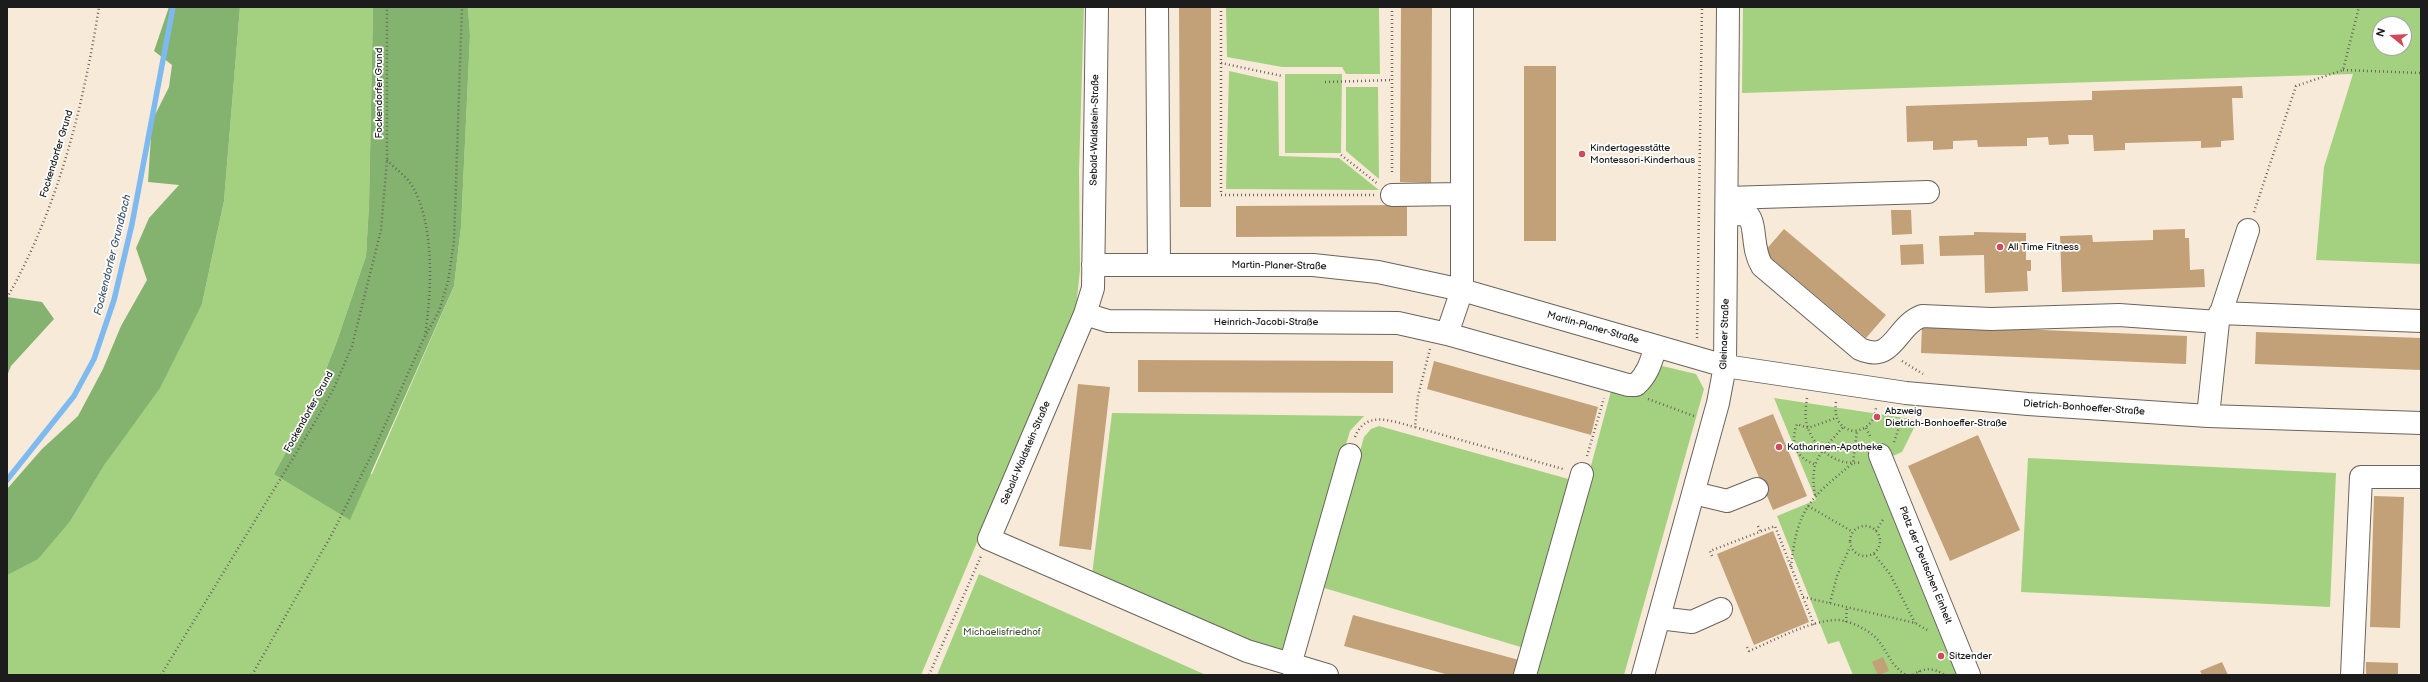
<!DOCTYPE html>
<meta charset="utf-8">
<style>
body{margin:0}
#map{position:relative;width:2428px;height:682px;overflow:hidden;background:#f8ead8;font-family:"Balsamiq Sans",sans-serif}
canvas{display:block}
.frame{position:absolute;inset:0;border:8px solid #1c1c1c;pointer-events:none}
.north{position:absolute;left:2372px;top:16px;width:40px;height:40px;box-sizing:border-box;background:#fff;border:1px solid #a4a4a4;border-radius:50%;rotate:288deg;font-size:11px;font-weight:700;line-height:16px;text-align:center;color:#1c1c1c}
.north::after{content:'';display:block;margin:auto;width:14px;height:18px;background:#d1495b;clip-path:polygon(50% 0,100% 100%,50% 72%,0 100%)}
</style>
<div id="map">
<canvas width="2428" height="682"></canvas>
<div class="frame"></div>
<div class="north">N</div>
</div>
<script>
const context = document.querySelector('canvas').getContext('2d');
context.lineJoin = 'round';
function paint(path, color) { context.fillStyle = color; context.fill(path, 'evenodd'); }
function trace(path, color, width, dash) { context.strokeStyle = color; context.lineWidth = width; context.lineCap = dash ? 'butt' : 'round'; context.setLineDash(dash || []); context.stroke(path); }
function write(font, color, halo, rows, align = 'center') {
  context.font = font + ' "Balsamiq Sans",sans-serif'; context.lineWidth = 3.5; context.setLineDash([]); context.textBaseline = 'middle'; context.strokeStyle = halo; context.fillStyle = color; for (const [text, x, y, turn = 0] of rows) {
    context.save(); context.translate(x, y); context.rotate((+turn || 0) * Math.PI / 180); context.textAlign = isNaN(turn) ? turn : align; if (halo) context.strokeText(text, 0, 0); context.fillText(text, 0, 0); context.restore();
  }
}
paint(new Path2D(`
 M240 7H373L369 205 366 256 337 341 314 401 274 474H372L454 286 461 227 470 36 468 7H1084L1079 171 1080 270 1076 308 921 675H7V575L71 520 202 304 224 201Z
 M1226 7H1379L1380 74H1346L1342 67H1282L1227 57Z
 M1743 7H2421V264L2316 260 2324 167 2353 74 1742 93ZM2380 24H2404V48H2380Z
 M1229 71 1278 82 1279 156 1339 158 1379 190 1226 189Z
 M1285 74H1342L1341 153H1285Z
 M1346 87H1378L1379 179 1346 151Z
 M1658 365 1696 374 1704 389 1624 675H1535L1611 391Z
 M1774 398 1918 420 1902 452 1874 464 1963 675H1853L1839 641 1828 644 1777 516 1816 500Z
 M1112 413 1364 416 1350 431 1283 656 1092 575Z
 M1379 426 1572 480 1524 648 1321 587 1364 437 1371 429Z
 M2028 458 2336 473 2330 607 2021 592Z
 M979 574 1206 675H937Z`), '#a4d17f');
paint(new Path2D(`
 M169 7H240L224 201 202 304 160 388 105 464 71 520 38 559 7 575V489L42 449 78 416 103 369 121 326 147 280 136 248 149 218 179 185 148 182 152 121 169 87 172 65 154 51Z
 M373 7H468L470 36 461 227 454 286 350 520 274 474 314 401 337 341 366 256 369 205Z
 M7 297 42 302 54 319 11 366 7 376Z`), '#83b36e');
trace(new Path2D(`
 M7 480 74 396 94 359 114 300 132 224 173 7`), '#7ebaf0', 5.5);
paint(new Path2D(`
 M1179 7H1211V207H1180Z
 M1401 7H1432L1431 183 1400 182Z
 M1524 66H1556V241H1524Z
 M2242 86 2243 98H2232L2234 140 2221 141V147L2201 148V141L2125 143V150L2094 151 2093 135H2068L2069 144 2049 145 2048 137 2027 138V146L1978 147 1977 140 1953 141V149L1933 150V141L1907 142 1906 106 2092 100V91Z
 M1407 205V236L1236 237V206Z
 M1891 210H1911L1912 234 1892 235Z
 M1784 229 1886 315 1866 338 1764 252Z
 M2185 229V238H2189L2190 270 2204 269 2205 287 2062 292 2060 236 2092 235 2093 242 2153 240V230Z
 M1974 232 2026 233V260H2031V271H2027L2028 291 1985 293 1984 255 1940 256 1939 236 1974 235Z
 M1923 244 1924 264 1901 265 1900 245Z
 M1922 325 2187 336 2186 364 1921 353Z
 M2256 332 2421 338V370L2255 364Z
 M1138 360 1393 361V393L1138 392Z
 M1434 361 1598 407 1591 435 1427 389Z
 M1078 384 1110 387 1091 550 1059 546Z
 M1773 414 1807 496 1773 510 1738 428Z
 M1978 435 2020 530 1950 561 1908 466Z
 M2374 496 2404 497 2400 628 2370 627Z
 M1773 531 1809 622 1754 645 1717 554Z
 M1353 615 1519 660 1515 675H1449L1344 646Z
 M1883 657 1889 671 1878 675 1872 662Z
 M2222 662 2228 675H2202L2200 671Z
 M2366 662 2398 663V675H2366Z`), '#c2a078');
const minor = new Path2D(`
 M1097 7 1093 288 1085 314 989 539 1247 651 1327 675
 M1157 7 1159 265
 M1392 195 1462 194
 M1727 198 1928 192
 M1727 213 1748 215C1757 226 1751 248 1762 266L1860 349C1894 364 1895 326 1922 316L1991 319 2119 315 2218 322
 M1093 265H1313L1378 272 1462 290 1725 366 1906 393 2028 404 2208 416 2421 423
 M2220 313 2421 321
 M1085 314 1108 321 1398 323 1447 334 1462 290V7
 M1447 334 1628 385H1636C1648 374 1651 362 1656 346
 M2208 416 2218 322 2248 230
 M1880 455 1969 675
 M1694 493 1727 501 1757 489
 M1659 618 1692 622 1721 609
 M1290 665 1350 455
 M1525 675 1582 474
 M1643 675 1718 403 1725 366 1728 7
 M2352 675 2361 477H2421`);
trace(minor, '#69645e', 24);
trace(new Path2D(`
 M1221 7V195H1374
 M1392 7V175
 M1221 63 1282 76
 M2343 70 2421 73
 M1325 82 1392 80
 M1341 155 1378 184
 M387 160C394 168 405 175 411 184 435 222 432 292 425 335
 M2254 212 2296 86 2343 70 2359 7
 M7 298C58 208 83 108 99 7
 M1697 338 1702 7
 M1430 349 1418 396 1415 427 1563 469
 M1902 361 1923 374
 M1807 398C1806 405 1805 413 1806 420 1810 445 1835 468 1862 462
 M1648 399 1694 416
 M1836 402C1834 417 1838 427 1853 431 1867 430 1874 422 1876 408
 M1866 428 1871 438
 M1355 437C1366 409 1393 422 1415 427
 M1894 442 1904 413
 M1587 456 1604 398
 M1814 464C1795 457 1790 442 1797 424L1808 428 1836 418
 M1815 495C1809 459 1821 453 1843 427
 M1808 506 1853 532
 M1850 541a15 15 0 1 1 30 0a15 15 0 1 1-30 0Z
 M1758 526 1760 531
 M1876 531 1884 518
 M1874 554 1890 574 1915 623
 M1712 556 1710 551 1775 526 1814 625
 M1791 567C1797 509 1809 499 1853 463L1857 431
 M1803 597 1915 623 1929 631
 M1830 603 1837 576 1850 547
 M1846 622 1847 607
 M1747 647 1749 651C1773 641 1809 621 1835 620 1846 619 1865 628 1874 636 1888 649 1888 664 1906 675
 M1919 671 1921 675
 M161 675 315 422 334 388 352 346 381 230 387 160V7
 M252 675 332 534 371 456 424 338 439 311 448 282 454 241 462 7
 M929 675 981 556
 M1913 675C1924 667 1934 668 1945 675
 M1937 675 1938 671`), '#69645e', 2.5, [1, 3]);
trace(minor, '#fff', 22);
for (const [x, y, r, color] of [
 [1582,154,4,"#d1495b"],
 [2000,247,4,"#d1495b"],
 [1877,417,4,"#d1495b"],
 [1779,447,4,"#d1495b"],
 [1941,656,4,"#d1495b"]
]) { const dot = new Path2D(); dot.arc(x, y, r, 0, 2 * Math.PI); context.fillStyle = color; context.fill(dot); trace(dot, '#fff', 1.5); }
write('10px', '#1c1c1c', '#fff', [
 ["Fockendorfer Grund",379,93,-90],
 ["Sebald-Waldstein-Straße",1095,130,-89],
 ["Fockendorfer Grund",57,154,-73],
 ["Martin-Planer-Straße",1279,266,1],
 ["Heinrich-Jacobi-Straße",1266,322],
 ["Martin-Planer-Straße",1593,328,16],
 ["Gleinaer Straße",1725,334,-88],
 ["Dietrich-Bonhoeffer-Straße",2084,408,4],
 ["Fockendorfer Grund",309,412,-61],
 ["Sebald-Waldstein-Straße",1026,453,-67],
 ["Platz der Deutschen Einheit",1925,565,68]
]);
write('10px', '#1c1c1c', '#fff', [
 ["Kindertagesstätte",1590,148],
 ["Montessori-Kinderhaus",1590,160],
 ["All Time Fitness",2008,247],
 ["Abzweig",1885,411],
 ["Dietrich-Bonhoeffer-Straße",1885,423],
 ["Katharinen-Apotheke",1787,447],
 ["Sitzender",1949,656]
], 'left');
write('10px', '#4c5b3f', '#fff', [
 ["Michaelisfriedhof",1002,632]
]);
write('italic 11px', '#435b71', '#fff', [
 ["Fockendorfer Grundbach",113,255,-76]
]);
</script>
